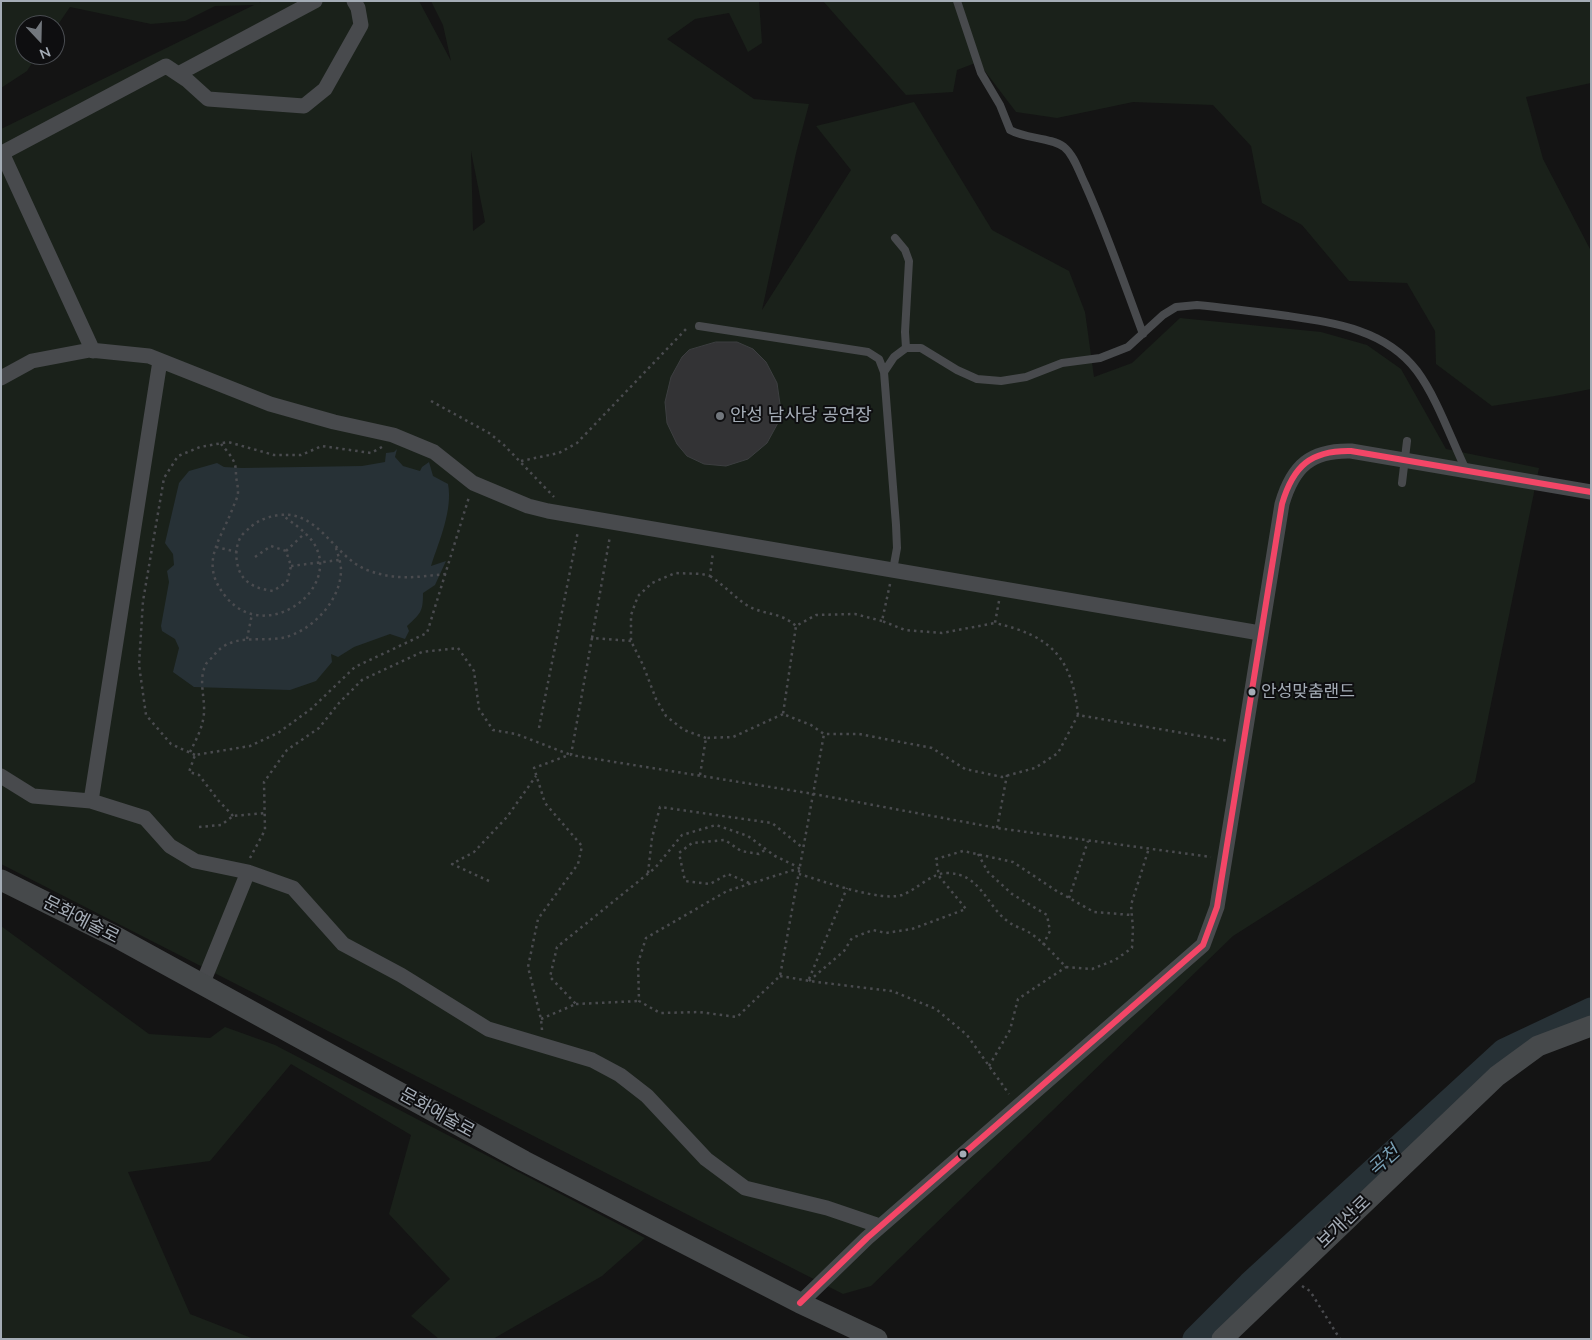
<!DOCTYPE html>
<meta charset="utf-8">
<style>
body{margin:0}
#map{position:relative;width:1592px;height:1340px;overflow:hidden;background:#141414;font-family:Mulish,sans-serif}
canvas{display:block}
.frame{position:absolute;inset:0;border:2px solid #a4acb6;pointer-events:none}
.north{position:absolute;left:15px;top:15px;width:50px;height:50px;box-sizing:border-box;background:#0e0e10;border:1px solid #4a4d52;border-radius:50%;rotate:159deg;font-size:14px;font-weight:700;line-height:20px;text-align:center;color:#a4acb6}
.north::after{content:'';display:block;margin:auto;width:18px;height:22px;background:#72777d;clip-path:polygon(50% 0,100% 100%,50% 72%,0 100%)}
</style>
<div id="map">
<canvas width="1592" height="1340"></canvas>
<div class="frame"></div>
<div class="north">N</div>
</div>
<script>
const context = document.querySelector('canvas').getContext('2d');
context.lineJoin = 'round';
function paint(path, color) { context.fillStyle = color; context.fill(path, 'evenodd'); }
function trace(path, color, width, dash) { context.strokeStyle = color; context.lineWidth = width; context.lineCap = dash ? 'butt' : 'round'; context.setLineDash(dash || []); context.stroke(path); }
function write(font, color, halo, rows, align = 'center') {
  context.font = font + ' Mulish,"Noto Sans KR",sans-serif'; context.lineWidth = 4; context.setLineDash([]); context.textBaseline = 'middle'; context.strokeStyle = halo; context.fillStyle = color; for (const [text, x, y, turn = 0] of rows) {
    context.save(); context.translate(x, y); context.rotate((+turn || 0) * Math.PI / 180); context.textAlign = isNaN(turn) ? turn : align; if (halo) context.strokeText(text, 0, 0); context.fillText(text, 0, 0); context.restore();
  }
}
paint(new Path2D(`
 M1 1H261L259 3 263 1H419L451 61 443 25 431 1H759L762 43 748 52 729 13 695 19 667 39 754 99 809 104 796 153 762 310 851 170 816 126 914 102 992 230 1069 271 1085 312 1094 377 1132 363 1180 318 1321 332 1367 345 1401 369 1446 449 1539 468 1475 782 1233 936 871 1286 843 1294 1 864V129L254 5 215 6 185 21 151 24 70 7 55 29V25H25V55H37L27 71 1 88ZM471 151 485 222 473 231V230Z
 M823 1H1591V83L1526 97 1543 159 1591 251V389L1555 396 1492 406 1436 364 1435 331 1407 283 1349 281 1302 225 1262 203 1251 146 1213 105 1133 102 1057 118 1016 112 978 62 957 70 953 92 906 95Z
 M1 926 149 1034 210 1038 225 1027 275 1045 645 1238 602 1276 493 1339H439L411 1316 450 1279 389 1214 411 1135 291 1064 210 1161 128 1172 190 1314 254 1339H1Z`), '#1a211a');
paint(new Path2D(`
 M397 449 395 457 403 466 420 471 422 467 429 462 433 476 448 484C453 510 439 541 431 566L446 561 435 585 423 593C423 612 421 613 407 626L409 631 405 639 390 634 354 647 338 657 331 654 332 662 316 681 290 690 194 687 173 672 179 648 175 639 162 631 161 626 169 582 167 571 174 565 173 554 165 543 179 483 189 471 217 463 224 467 242 468 362 466 385 462 386 453 394 452Z`), '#273136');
trace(new Path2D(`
 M1195 1339 1250 1284 1504 1051 1591 1010`), '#273136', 25);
const building = new Path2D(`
 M716 342H737L753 349 766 362 777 383 780 404 779 421 767 443 748 459 726 466 704 464 687 456 677 444 667 423 665 402 671 377 682 357 689 350Z`);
paint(building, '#333335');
trace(building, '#3c3e40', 1);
trace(new Path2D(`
 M431 401 489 433 504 445 554 497
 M221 444C225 449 231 455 234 462 236 466 236 472 236 477 237 482 238 487 238 492 238 498 234 504 232 510 219 543 199 564 226 597 266 646 344 588 313 542 305 531 293 523 282 515
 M521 461 559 453 577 443 688 327
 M216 547 237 552
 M286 551 305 533
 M255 557 271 546 286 551 291 566 287 582 273 591C259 589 245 585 239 570 235 559 235 543 243 534 255 522 262 518 279 515 319 510 334 557 367 570 397 581 415 577 446 574
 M291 566 339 560
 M710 576C724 585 734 597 748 606 764 615 781 612 796 626
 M890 584 882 621 905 630 942 633 995 623
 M999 601 995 623C1051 636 1072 657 1078 715L1229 741
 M882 621 855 614 816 615 796 626 783 714 811 725 824 734H859L932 748 965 769 1002 777 1035 768 1058 753 1078 715
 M592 638 610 536
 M247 639 252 614
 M631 641 592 638 571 755 814 794 997 828 1211 857
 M539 728 578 531
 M706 738 684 730 666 716 656 699 643 665 631 641V615L638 596 652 583 675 573 702 574 710 576 713 552
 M190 752C196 740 203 727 204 713 205 696 198 680 206 664 208 661 212 658 214 655 232 633 257 642 282 638 311 632 341 601 341 570 341 563 338 555 336 548
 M195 755 171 744 146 715 139 665 143 601 164 478 178 456 200 447 228 442 274 455H301L322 446 371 453 382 447
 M700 775 706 738 733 737 783 714
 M233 816 218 800 199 775 189 772 195 755 250 746 278 733 311 709 355 667 427 633 469 497
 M199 827 221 825 233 816 265 813
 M997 828 1007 775
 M978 854 988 872 1012 894 1047 915 1050 931 1043 945
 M250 858 265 830 264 782 287 750 319 728 339 703 362 680 422 652 458 648 474 671 479 709 493 730 516 734 571 755
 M800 868 727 891 646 938 638 963 639 1001 660 1013 699 1012 737 1017 780 976 824 734
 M648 873 652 838 660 807 772 823 803 848
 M799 874C823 881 880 902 902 895 916 890 932 873 946 873 982 873 985 906 1010 923 1016 927 1024 929 1030 933 1043 941 1055 956 1066 967L1092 969 1115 960 1132 948 1133 929 1131 905 1149 848
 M489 881 452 864 474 852 507 817 536 776
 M749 883 728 874 710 884 685 881 679 853 692 843 725 840 741 851 759 854 766 849
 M1069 898 1088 841
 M780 976 816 982 892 991 936 1009 967 1035 1009 1094
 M809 979 847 888
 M809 981 844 951 852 938 873 930 886 933 912 929 966 909 939 876 936 859 963 851 1013 862 1055 890 1094 912 1131 915
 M576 1004 639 1001
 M541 1019 576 1004 550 977 557 947 655 868 682 835 716 825 748 836 775 856 798 867
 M542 1030 541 1019 528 967 538 919 578 864 582 846 545 803 534 768 569 755
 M989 1066 1010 1030 1018 999 1066 967
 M1302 1286 1310 1291 1340 1339`), '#4a4b4f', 2.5, [2.5, 4]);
trace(new Path2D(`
 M957 1 981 73 1000 105 1010 130C1026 139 1050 137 1064 147 1074 155 1079 172 1085 184 1107 233 1124 283 1143 334
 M895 238 905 250 909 261 905 332 906 348
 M699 326 868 352 879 359 884 372 896 525 897 548 893 570
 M884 372 894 357 906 348H921L957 370 977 379 1001 381 1026 377 1062 363 1100 358 1128 347 1163 315 1176 307 1197 305C1228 308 1258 312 1288 316 1336 323 1386 330 1417 371 1437 398 1451 439 1466 470
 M1402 483 1407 441`), '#484a4d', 8);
trace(new Path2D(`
 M178 74 315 1
 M93 351 2 153 166 66 187 80 208 99 304 106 325 89 361 25 358 8 354 1
 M1 378 32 361 90 350 149 356 270 404 334 422 393 435 434 452 473 483 528 506 548 511 1260 633
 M1 776 33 796 91 801 145 818 170 846 195 861 248 872 293 888 343 944 401 975 488 1029 592 1060 620 1075 647 1096 706 1159 745 1188 827 1208 880 1226
 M91 801 160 361
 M202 985 248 872
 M800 1303 867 1238 1203 945 1217 907 1282 504C1293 466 1311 450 1351 451L1591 492`), '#484a4d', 15);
trace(new Path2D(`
 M1 880 118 938 524 1161 800 1303 877 1339
 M1222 1339 1497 1076 1538 1046 1591 1026`), '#46494b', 21);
trace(new Path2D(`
 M800 1303 867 1238 1203 945 1217 907 1282 504C1293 466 1311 450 1351 451L1591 492`), '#f34667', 6);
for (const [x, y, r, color] of [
 [720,416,5,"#72777d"],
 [1252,692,4.5,"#a4acb6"],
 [963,1154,4.5,"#a4acb6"]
]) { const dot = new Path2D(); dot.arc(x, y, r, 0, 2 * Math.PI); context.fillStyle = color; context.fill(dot); trace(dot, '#0e0e10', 2); }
write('17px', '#a4acb6', '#0e0e10', [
 ["안성맞춤랜드",1261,692]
], 'left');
write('18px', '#a4acb6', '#0e0e10', [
 ["안성 남사당 공연장",730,416]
], 'left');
write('18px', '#a4acb6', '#0e0e10', [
 ["문화예술로",81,920,27],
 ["문화예술로",437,1113,29],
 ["보개산로",1344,1222,-44]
]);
write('italic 19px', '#789fb4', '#0e0e10', [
 ["곡천",1384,1161,-42]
]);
</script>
